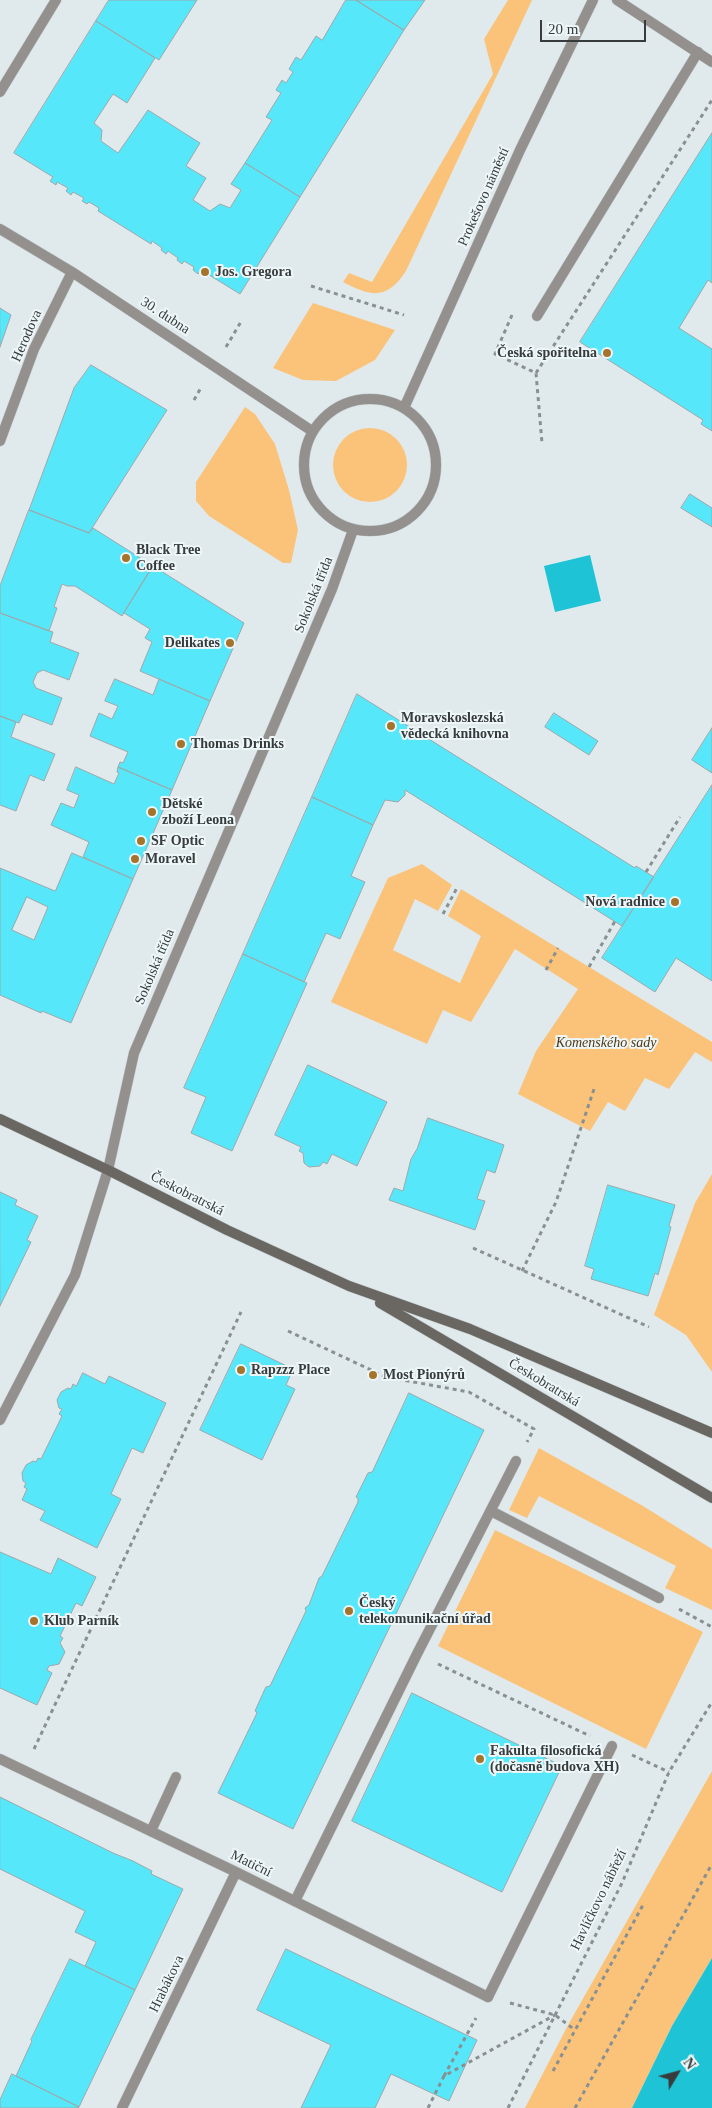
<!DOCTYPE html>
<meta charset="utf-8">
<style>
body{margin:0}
#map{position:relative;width:712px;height:2108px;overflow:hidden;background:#e0eaec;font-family:"Times New Roman",serif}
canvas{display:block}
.north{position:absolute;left:652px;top:2048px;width:50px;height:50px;-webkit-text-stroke:4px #edf7f9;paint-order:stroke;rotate:53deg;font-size:14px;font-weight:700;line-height:20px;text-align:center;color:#373b3b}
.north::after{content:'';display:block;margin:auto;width:18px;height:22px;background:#373b3b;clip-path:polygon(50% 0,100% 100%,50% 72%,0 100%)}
.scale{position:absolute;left:540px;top:20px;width:106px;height:22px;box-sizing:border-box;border:2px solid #373b3b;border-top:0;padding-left:6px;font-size:15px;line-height:18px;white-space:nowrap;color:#373b3b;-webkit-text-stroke:4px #edf7f9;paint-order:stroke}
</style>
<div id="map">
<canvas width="712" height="2108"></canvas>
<div class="north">N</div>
<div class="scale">20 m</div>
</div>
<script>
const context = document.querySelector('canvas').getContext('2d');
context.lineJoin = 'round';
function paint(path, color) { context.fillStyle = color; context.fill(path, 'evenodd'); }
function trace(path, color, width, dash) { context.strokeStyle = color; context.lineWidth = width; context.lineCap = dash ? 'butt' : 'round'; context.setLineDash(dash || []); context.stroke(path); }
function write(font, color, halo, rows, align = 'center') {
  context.font = font + ' "Times New Roman",serif'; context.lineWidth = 4; context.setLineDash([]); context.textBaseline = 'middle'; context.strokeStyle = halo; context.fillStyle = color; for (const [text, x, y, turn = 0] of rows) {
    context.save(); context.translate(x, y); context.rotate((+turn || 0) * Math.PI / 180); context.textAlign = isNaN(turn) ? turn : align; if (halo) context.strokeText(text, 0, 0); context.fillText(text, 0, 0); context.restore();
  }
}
paint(new Path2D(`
 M508 0H532L406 271C387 300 371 297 343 282L349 273 372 282 493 74 484 39Z
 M313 303 395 330 375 360 336 381 303 380 273 368Z
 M245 407 255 414 275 444 289 490 298 530 291 563H283L209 516 196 501V482Z
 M333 465a37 37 0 1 1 74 0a37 37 0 1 1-74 0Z
 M422 864 452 885 438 911 415 899 393 950 460 983 481 936 448 916 461 889 712 1042V1062L695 1052 669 1089 645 1078 625 1111 608 1102 590 1131 518 1094 536 1051 578 989 515 949 471 1022 443 1010 427 1044 331 1002 388 878Z
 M712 1174V1372L686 1335 654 1315 695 1203Z
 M539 1448 643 1506 712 1549V1610L665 1588 676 1566 539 1496 527 1518 509 1510Z
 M495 1530 703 1632 646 1749 438 1646Z
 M712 1771V1958L672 2026 632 2108H525L568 2025Z`), '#fbc379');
paint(new Path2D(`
 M590 555 601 601 555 612 544 566Z
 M712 1958V2108H632L672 2026Z`), '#1ec3d6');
const building = new Path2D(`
 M109 0H197L159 60 96 21Z
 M346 0H356L404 30 300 197 245 163 272 120 266 117 281 93 276 90 282 80 286 83 293 72 289 69 296 57 301 60 316 36 322 40Z
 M356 0H425L404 30Z
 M96 21 155 58 127 103 113 94 94 123 102 130 101 141 118 153 148 110 200 143 186 166 206 178 193 200 210 211 220 204 230 208 241 190 231 184 245 163 300 197 240 294 201 270 198 274 193 270 194 267 184 261 182 264 177 260 178 258 168 251 166 254 161 250 162 248 152 241 151 244 98 211 99 208 89 202 87 204 82 201 84 198 73 192 71 195 66 191 68 188 57 182 56 185 50 181 53 177 14 153Z
 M712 133V283L708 280 679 328 712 349V431L701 424 703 420 580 342Z
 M0 308 11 315 0 347Z
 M91 365 167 410 89 533 29 510 74 388Z
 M690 494 712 508V527L681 508Z
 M29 510 89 533 93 528 153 566 122 616 75 586H67L62 584 54 607 57 608 49 631 0 613V586Z
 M153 566 244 623 210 701 140 671 152 642 145 638 150 629 124 613Z
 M0 613 53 632 50 642 79 653 69 680 43 670 37 673 33 682 36 688 62 698 52 725 23 714 19 723 0 716Z
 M115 679 153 695 159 679 210 701 172 790 118 767 120 762 123 763 128 752 90 736 99 713 112 719 118 706 105 701Z
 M357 694 635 868 636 866 654 877 622 926 405 790V795L398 802 385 800 373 825 312 797Z
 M554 713 598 741 589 755 545 727Z
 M0 716 16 722 11 737 55 754 44 781 30 775 16 811 0 805Z
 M712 728V773L692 760Z
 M76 767 114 784 119 773 117 772 118 767 172 790 133 879 83 857 89 842 51 825 61 803 74 808 79 795 67 790Z
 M712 785V981L676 958 655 992 602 958Z
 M312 797 373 825 351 876 365 882 340 939 326 933 304 982 243 954Z
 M72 853 133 879 71 1023 42 1011 41 1013 0 995V868L55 891ZM27 897 48 907 34 940 12 930Z
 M243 954 307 983 232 1151 191 1133 206 1097 184 1088Z
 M308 1065 387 1102 357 1166 332 1154 327 1164 323 1162 320 1166 309 1167 304 1163 303 1153 299 1151 301 1147 275 1135Z
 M428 1118 504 1145 495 1173 487 1170 477 1199 485 1201 475 1230 389 1200 394 1188 403 1191 411 1159 417 1149Z
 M608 1185 675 1205 669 1226 671 1227 658 1275 655 1273 648 1296 591 1279 594 1269 585 1266Z
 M0 1192 17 1200 15 1205 38 1216 27 1240 31 1242 0 1306Z
 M241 1344 293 1369 286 1385 295 1389 262 1460 200 1430Z
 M83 1373 105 1384 109 1376 166 1403 143 1453 132 1448 111 1494 121 1499 97 1548 40 1520 45 1511 22 1500 27 1489 24 1487 26 1483 23 1481 22 1473 26 1465 33 1461 36 1462 38 1458 41 1459 62 1416 59 1414 62 1409 59 1408 57 1400 61 1392 68 1388 71 1389 73 1384 76 1386Z
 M409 1393 484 1430 293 1829 218 1793 256 1715 257 1712 255 1711 264 1691 266 1687 270 1686 306 1611 305 1608 309 1605 319 1578 322 1576 358 1502V1498L356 1497 368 1473 372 1472Z
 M0 1552 51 1574 58 1558 96 1577 82 1606 76 1603 60 1636 63 1638 60 1643 65 1652 59 1664 49 1666 47 1670 52 1673 37 1705 0 1688Z
 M412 1693 562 1766 502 1892 352 1821Z
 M0 1797 113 1853 133 1861 152 1871 151 1874 183 1889 135 1990 85 1966 96 1942 75 1932 85 1911 0 1869Z
 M286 1949 477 2040 449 2101 391 2074 375 2108H301L331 2045 257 2010Z
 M70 1959 135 1990 79 2107 16 2076 32 2041 31 2040Z
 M12 2074 79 2107 78 2108H0V2100Z`);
paint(building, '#56e7fb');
trace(building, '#9ea8a9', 1);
const lane = new Path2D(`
 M537 316 698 52
 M491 1511 659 1598
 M151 1831 176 1777
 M295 1901 417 1654 516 1461
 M488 1997 612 1746`);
const street = new Path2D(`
 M617 0 712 62
 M0 92 56 0
 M0 229 72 272 312 431
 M304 465a66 66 0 1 1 132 0a66 66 0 1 1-132 0Z
 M404 408 520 150 593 0
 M0 441 34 349 72 272
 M0 1420 75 1275 108 1170 134 1053 332 589 353 530
 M0 1759 236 1872 488 1997
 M122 2108 236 1872`);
const secondary = new Path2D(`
 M0 1119 108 1170 227 1230 349 1286 470 1329 712 1433
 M380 1303 712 1498`);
trace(lane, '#bec7c9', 11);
trace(street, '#bec7c9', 11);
trace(secondary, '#bec7c9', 11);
trace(new Path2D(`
 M311 286 404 315
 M512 315 495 354 536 373 542 443
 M226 347 242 320
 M536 373 712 100
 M194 400 202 386
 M646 872 680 817
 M443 914 458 886
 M589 967 615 921
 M546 970 558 948
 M473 1248 649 1327
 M522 1271 556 1202 594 1089
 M288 1331 386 1377 469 1392 534 1429 527 1442
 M679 1609 712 1627
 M438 1664 590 1736
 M34 1749 241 1312
 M632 1755 669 1772
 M510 2003 555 2015 575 2030
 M553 2071 644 1903
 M444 2076 476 2018
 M428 2108 444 2076 555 2015
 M508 2108 622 1883 669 1772 712 1702
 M575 2108 712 1864`), '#899091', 3, [4, 4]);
trace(lane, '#93908d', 10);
trace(street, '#93908d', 10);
trace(secondary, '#6a6763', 10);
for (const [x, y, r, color] of [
 [205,272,5,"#a5732a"],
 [607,353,5,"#a5732a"],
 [126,558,5,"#a5732a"],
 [230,643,5,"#a5732a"],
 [391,726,5,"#a5732a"],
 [181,744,5,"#a5732a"],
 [152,812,5,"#a5732a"],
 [141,841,5,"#a5732a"],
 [135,859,5,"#a5732a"],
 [675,902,5,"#a5732a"],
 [241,1370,5,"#a5732a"],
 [373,1375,5,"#a5732a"],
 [349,1611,5,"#a5732a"],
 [34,1621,5,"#a5732a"],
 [480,1759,5,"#a5732a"]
]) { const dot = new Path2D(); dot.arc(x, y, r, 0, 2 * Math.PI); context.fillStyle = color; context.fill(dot); trace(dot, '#edf7f9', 2); }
write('14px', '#373b3b', '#edf7f9', [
 ["Prokešovo náměstí",484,197,-66],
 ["30. dubna",165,316,33],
 ["Herodova",27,336,-66],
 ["Sokolská třída",314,595,-68],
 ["Sokolská třída",155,967,-67],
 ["Českobratrská",187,1194,27],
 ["Českobratrská",544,1383,31],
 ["Matiční",251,1864,26],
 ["Havlíčkovo nábřeží",599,1900,-64],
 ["Hrabákova",167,1984,-64]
]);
write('bold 14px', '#373b3b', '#edf7f9', [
 ["Jos. Gregora",215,272],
 ["Česká spořitelna",597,353,"right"],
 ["Black Tree",136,550],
 ["Coffee",136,566],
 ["Delikates",220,643,"right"],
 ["Moravskoslezská",401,718],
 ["vědecká knihovna",401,734],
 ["Thomas Drinks",191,744],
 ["Dětské",162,804],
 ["zboží Leona",162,820],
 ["SF Optic",151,841],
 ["Moravel",145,859],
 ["Nová radnice",665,902,"right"],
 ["Rapzzz Place",251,1370],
 ["Most Pionýrů",383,1375],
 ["Český",359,1603],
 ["telekomunikační úřad",359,1619],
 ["Klub Parník",44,1621],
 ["Fakulta filosofická",490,1751],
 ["(dočasně budova XH)",490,1767]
], 'left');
write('italic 14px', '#503713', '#edf7f9', [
 ["Komenského sady",606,1043]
]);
</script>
